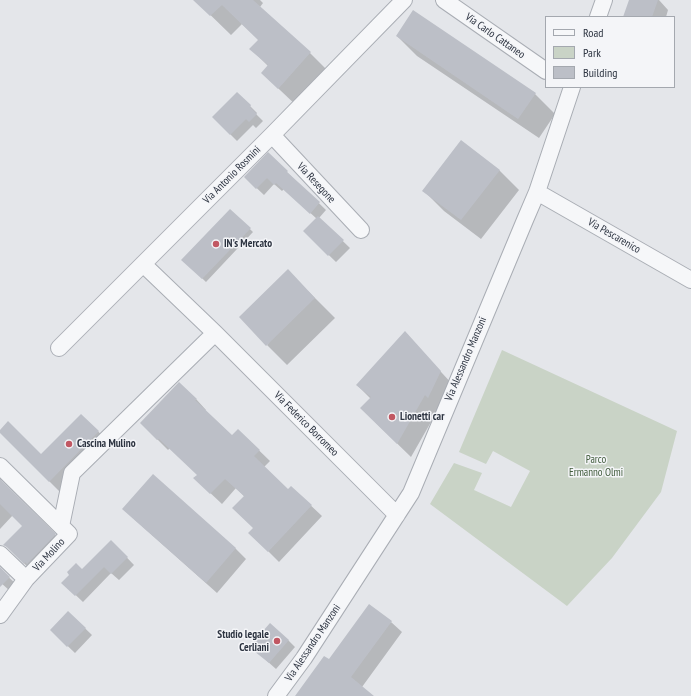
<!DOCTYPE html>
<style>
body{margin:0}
#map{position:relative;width:691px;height:696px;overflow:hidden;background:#e4e6ea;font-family:"PT Sans Narrow",sans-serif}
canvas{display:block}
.legend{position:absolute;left:545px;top:16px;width:130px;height:72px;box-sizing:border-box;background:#f4f5f8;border:1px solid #a4a8af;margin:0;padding:5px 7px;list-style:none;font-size:12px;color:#2d3441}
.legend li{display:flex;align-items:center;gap:8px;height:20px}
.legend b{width:20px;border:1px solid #a4a8af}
</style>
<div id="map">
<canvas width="691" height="696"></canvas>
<ul class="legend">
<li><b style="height:5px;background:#f6f7f9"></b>Road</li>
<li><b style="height:11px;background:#c9d3c6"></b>Park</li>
<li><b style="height:11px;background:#bcbfc7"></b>Building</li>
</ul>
</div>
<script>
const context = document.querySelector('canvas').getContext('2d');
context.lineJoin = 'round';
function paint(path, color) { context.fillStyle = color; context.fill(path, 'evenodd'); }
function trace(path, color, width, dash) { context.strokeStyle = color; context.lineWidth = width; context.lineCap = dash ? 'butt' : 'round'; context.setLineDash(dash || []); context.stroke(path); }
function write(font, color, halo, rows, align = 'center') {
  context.font = font + ' "PT Sans Narrow",sans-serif'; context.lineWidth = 3; context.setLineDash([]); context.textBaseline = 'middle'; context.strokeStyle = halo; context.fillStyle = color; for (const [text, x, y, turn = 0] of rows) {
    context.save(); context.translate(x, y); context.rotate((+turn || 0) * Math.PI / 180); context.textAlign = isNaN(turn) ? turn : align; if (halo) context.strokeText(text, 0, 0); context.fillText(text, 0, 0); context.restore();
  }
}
paint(new Path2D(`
 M502 350 677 431 661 492 612 558 567 606 430 504 454 463 482 473 474 490 511 507 530 471 493 451 486 464 459 452Z`), '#c9d3c6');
paint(new Path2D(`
 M195 0H260L263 3 260 7 310 53 330 73 299 108 262 73 268 66 251 49 259 40 242 24 231 35Z
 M630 0H659L668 10 666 17H624Z
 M397 36 535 94 555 114 539 138 417 56Z
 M237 93 257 113 256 114 263 121 256 128 253 125 237 141 213 117Z
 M268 154 294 179 326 210 319 218 350 248 336 262 304 231 317 219 284 189 282 191 274 184 264 195 245 177Z
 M499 170 519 190 481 239 444 211 424 191Z
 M230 210 253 232 206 282 183 260Z
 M308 291 335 318 287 365 267 345Z
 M418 347 454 386 439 408 411 457 375 422 371 399 357 385Z
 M196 399 206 410 205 411 232 437 238 430 270 461 264 467 288 490 291 487 322 516 279 562 260 543 254 528 245 497 236 488 222 504 205 488 198 475 170 448 168 450 141 423Z
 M81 415 109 442 60 492 0 432 41 456Z
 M0 475 1 480 3 484 65 545 35 574 5 545 23 526 13 515 0 529Z
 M153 475 236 549 246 559 217 593 134 519Z
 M111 541 134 565 119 580 111 573 83 602 63 583 70 575 82 571Z
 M0 569 17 585 10 591 0 582Z
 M68 612 92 635 75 653 51 630Z
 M391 622 402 632 362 687 373 696H296L329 661Z
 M288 640 295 647 276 669 258 653Z`), '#0003');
paint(new Path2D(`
 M193 0H253L311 52 278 89 261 73 268 65 249 49 258 40 222 5 210 16Z
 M629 0H658L652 17H623Z
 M413 10 536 93 518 119 396 36Z
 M237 92 251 105 250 107 257 114 249 122 246 119 230 135 212 117Z
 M461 140 500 170 461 220 422 191Z
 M268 152 288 171 287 172 320 202 310 214 276 183 274 185 267 178 256 189 244 177Z
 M230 209 251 228 202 279 181 260Z
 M318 216 344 240 328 256 303 231Z
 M288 269 315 298 266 346 239 317Z
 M405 331 441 371 428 398 425 395 397 444 360 408 371 397 356 385Z
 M179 382 197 399 195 400 232 435 238 429 260 450 254 456 288 489 291 486 312 505 268 552 248 533 253 528 232 508 244 496 225 479 210 494 193 478 197 475 159 439 157 440 140 423Z
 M81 414 99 431 49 482 0 433V430L8 421 41 454Z
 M153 474 236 548 206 583 122 509Z
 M0 479 56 534 27 564 25 562 24 564 7 547 3 545 22 526 0 504Z
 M111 540 128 557 111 574 104 567 75 596 61 583 69 575 67 572 76 563 82 569Z
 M0 567 10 577 0 587Z
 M369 604 392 621 351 677 374 696H295L324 656 329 659Z
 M68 611 86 628 67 647 50 630Z
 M270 623 289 640 269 663 249 647Z`), '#bcbfc7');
const minor = new Path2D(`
 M444 0 546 71
 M598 17 604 0
 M272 135 361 230
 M537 192 691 280
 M143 264 215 333 397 515
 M59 348 272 135 404 0
 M0 466 69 534 26 579 0 615
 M61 526 72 473 215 333
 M0 554 26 579
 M276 696 304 658 411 493 525 220 537 192 572 87`);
trace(minor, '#a9adb4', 18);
trace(minor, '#f6f7f9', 16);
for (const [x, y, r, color] of [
 [216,244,4,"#c15762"],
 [392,417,4,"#c15762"],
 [69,444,4,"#c15762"],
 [277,641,4,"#c15762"]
]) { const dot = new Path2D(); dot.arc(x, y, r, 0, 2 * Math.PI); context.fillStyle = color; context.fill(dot); trace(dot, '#f4f5f8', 1.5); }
write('11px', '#2d3441', '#f4f5f8', [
 ["Via Carlo Cattaneo",495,36,35],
 ["Via Antonio Rosmini",232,175,-45],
 ["Via Resegone",316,183,47],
 ["Via Pescarenico",614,236,30],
 ["Via Alessandro Manzoni",466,359,-67],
 ["Via Federico Borromeo",306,424,45],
 ["Via Molino",49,555,-47],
 ["Via Alessandro Manzoni",313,643,-56]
]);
write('bold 11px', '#2d3441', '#f4f5f8', [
 ["IN's Mercato",224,244],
 ["Lionetti car",400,417],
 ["Cascina Mulino",77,444],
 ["Studio legale",269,635,"right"],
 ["Cerliani",269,648,"right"]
], 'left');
write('11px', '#415c3c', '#f4f5f8', [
 ["Parco",596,460],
 ["Ermanno Olmi",596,473]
]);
</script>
